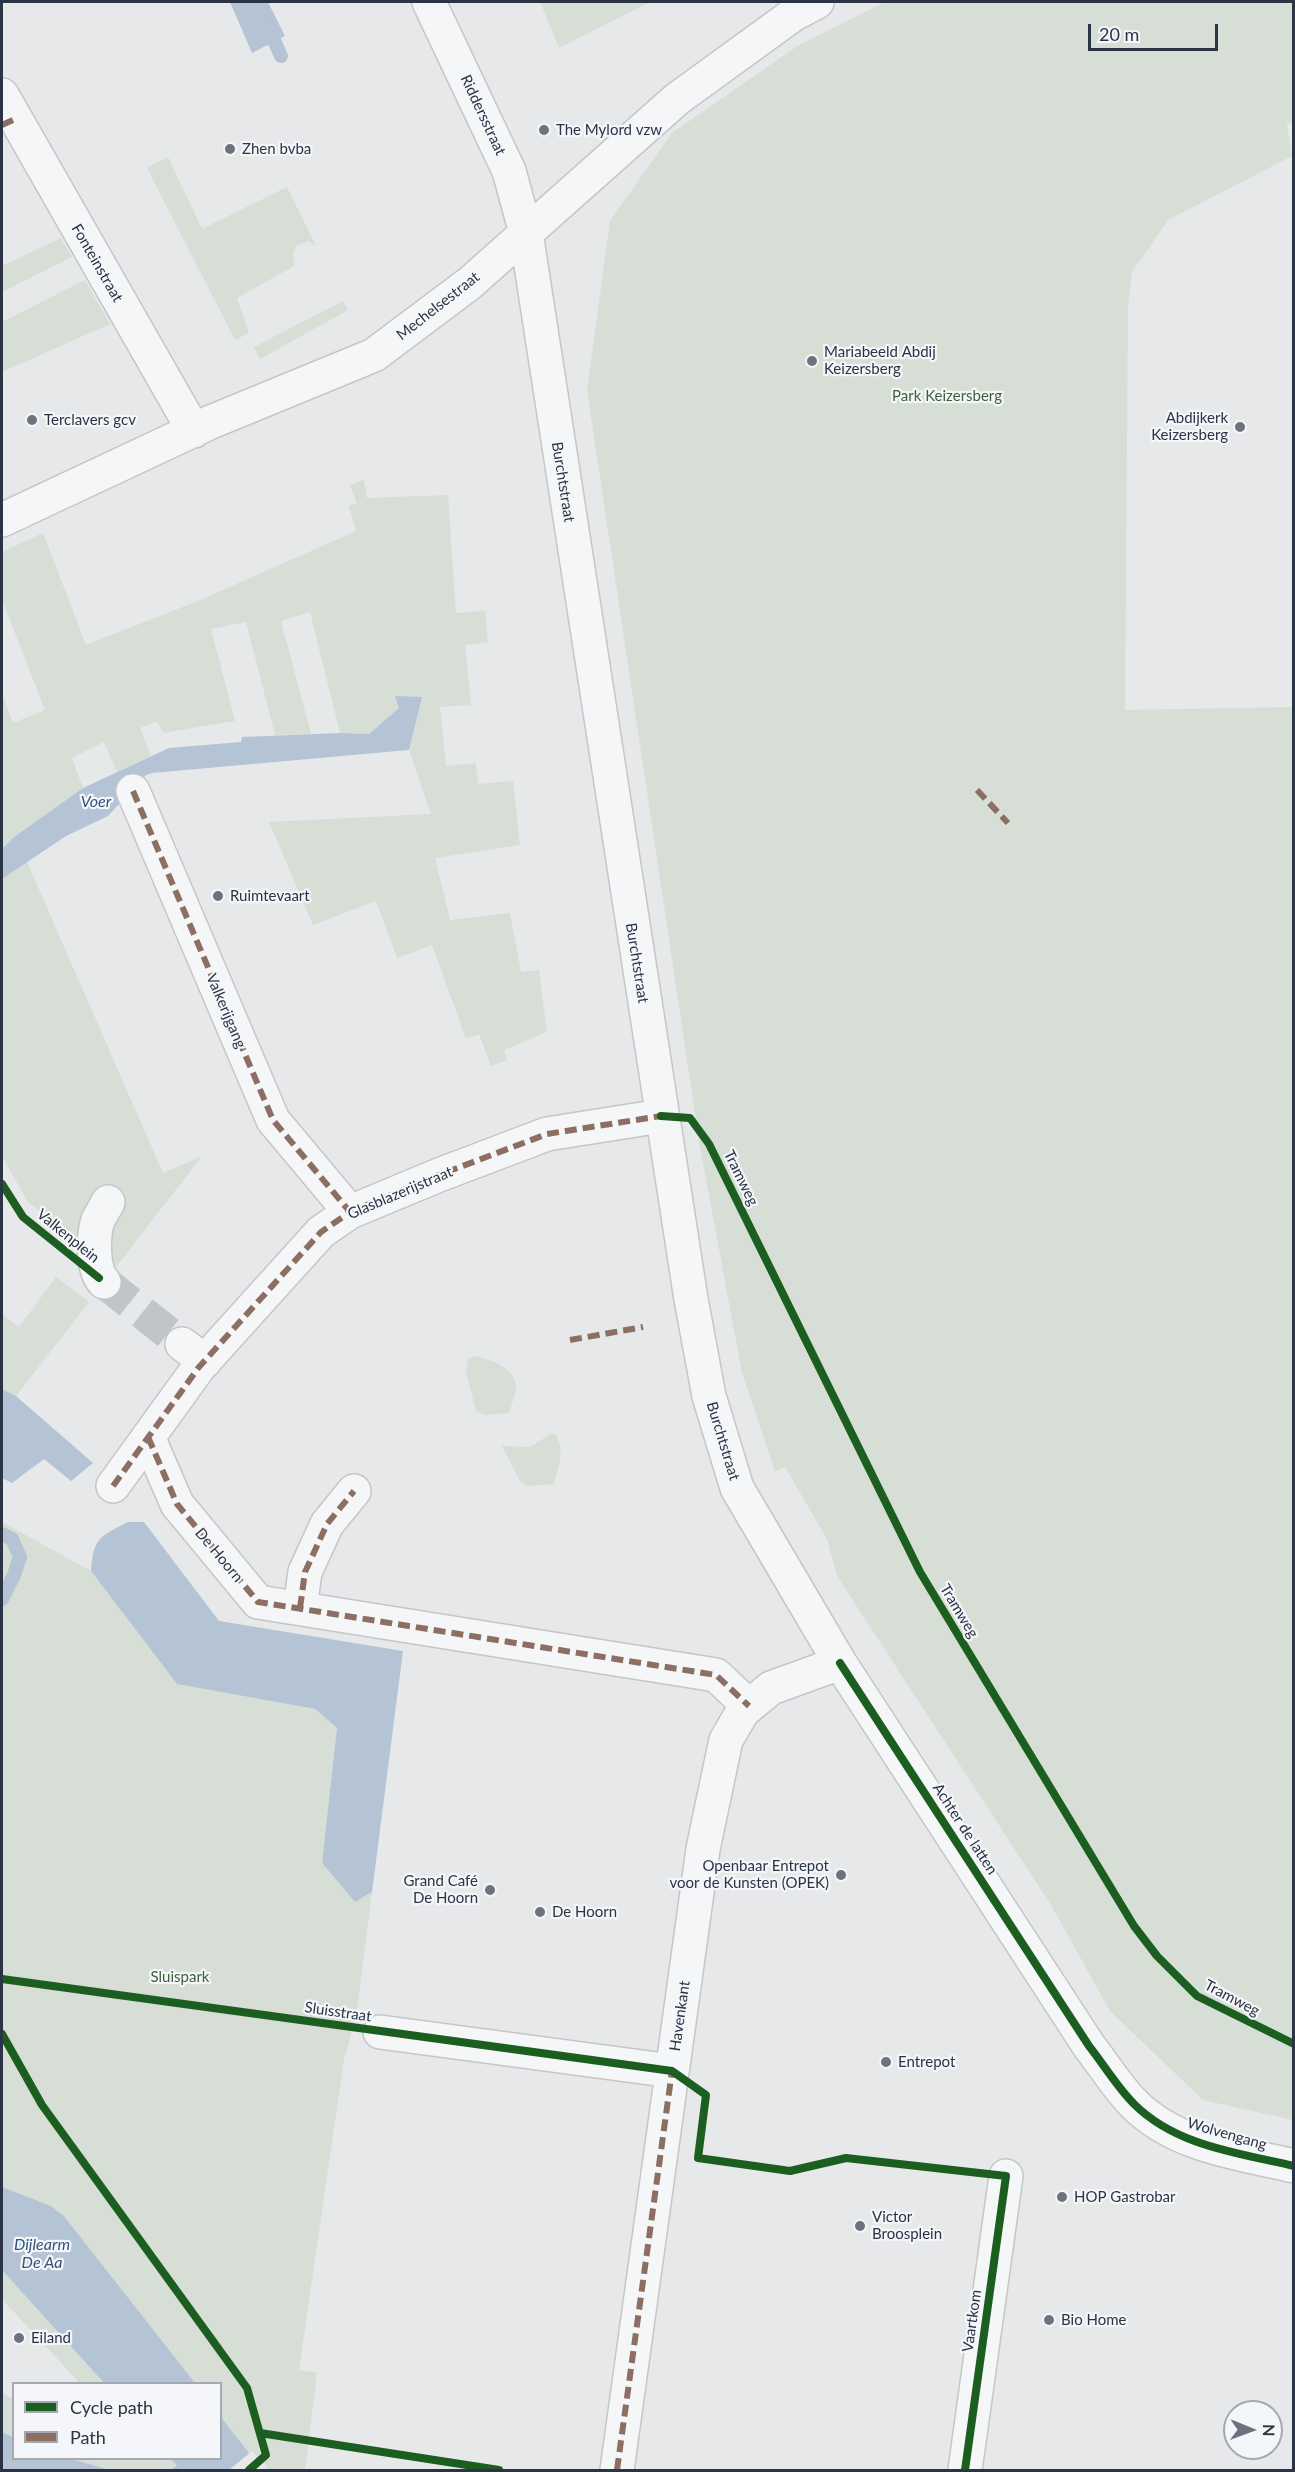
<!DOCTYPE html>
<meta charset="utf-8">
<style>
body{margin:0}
#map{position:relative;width:1295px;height:2472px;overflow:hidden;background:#e6e8ea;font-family:Lato,sans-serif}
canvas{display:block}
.frame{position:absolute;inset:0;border:3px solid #2b3445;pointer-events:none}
.legend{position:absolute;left:12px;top:2382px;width:210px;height:78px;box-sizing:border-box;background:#f4f6f9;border:2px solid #a4a8b1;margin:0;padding:8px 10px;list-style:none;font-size:18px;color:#2b3445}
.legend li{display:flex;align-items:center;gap:12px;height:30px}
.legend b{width:30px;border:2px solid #a4a8b1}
.north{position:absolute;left:1223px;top:2400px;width:60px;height:60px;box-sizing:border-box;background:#f4f6f9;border:2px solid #a4a8b1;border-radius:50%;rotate:91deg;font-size:16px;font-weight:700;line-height:24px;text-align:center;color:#2b3445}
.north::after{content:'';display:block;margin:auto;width:21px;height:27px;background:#6c737f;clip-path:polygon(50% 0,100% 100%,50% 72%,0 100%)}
.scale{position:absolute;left:1088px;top:24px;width:130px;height:27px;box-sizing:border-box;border:3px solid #2b3445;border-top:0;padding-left:8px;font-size:18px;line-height:21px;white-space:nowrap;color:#2b3445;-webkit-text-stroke:4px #f4f6f9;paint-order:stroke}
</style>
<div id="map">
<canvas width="1295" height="2472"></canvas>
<div class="frame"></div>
<ul class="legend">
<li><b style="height:8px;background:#1b5e20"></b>Cycle path</li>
<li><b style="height:8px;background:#8d6e63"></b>Path</li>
</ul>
<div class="north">N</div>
<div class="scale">20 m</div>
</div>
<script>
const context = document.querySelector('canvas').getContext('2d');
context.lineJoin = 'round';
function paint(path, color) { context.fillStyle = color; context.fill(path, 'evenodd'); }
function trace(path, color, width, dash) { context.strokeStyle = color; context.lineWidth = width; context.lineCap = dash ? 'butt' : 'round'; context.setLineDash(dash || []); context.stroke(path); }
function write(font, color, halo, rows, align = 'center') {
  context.font = font + ' Lato,sans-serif'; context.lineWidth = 4.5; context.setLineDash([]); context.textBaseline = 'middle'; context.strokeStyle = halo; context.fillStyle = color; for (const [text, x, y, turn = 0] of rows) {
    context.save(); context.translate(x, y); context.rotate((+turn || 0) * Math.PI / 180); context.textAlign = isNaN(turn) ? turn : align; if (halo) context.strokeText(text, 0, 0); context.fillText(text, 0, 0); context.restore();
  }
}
paint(new Path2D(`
 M540 2H650L559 48Z
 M885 2H1293V121L1287 125 1292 156 1168 220 1132 272 1128 307 1125 710 1293 707V2120L1203 2100 1110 2011 1051 1905 837 1576 827 1539 785 1467 775 1471 742 1373 700 1147 587 390 610 221 672 133 799 45Z
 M168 157 202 229 287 187 316 246 308 241 296 246 293 254 294 266 237 298 249 333 235 340 147 168Z
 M61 238 72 257 2 292V266Z
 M85 280 110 324 2 372V322Z
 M343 301 348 310 260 359 254 347Z
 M364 480 367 498 448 495 456 613 485 611 488 642 465 645 471 705 440 707 446 766 476 763 478 784 513 781 520 845 435 858 450 920 510 913 521 972 539 970 547 1032 504 1050 507 1060 491 1066 479 1034 466 1039 432 945 397 958 376 901 313 925 269 822 431 814 409 750 422 697H396L400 708 369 734 340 733 310 612 281 621 311 734 275 735 246 622 211 629 235 721 163 733 157 721 140 728 151 756 117 772 104 742 72 758 83 788 14 837 2 849V693L13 723 45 710 2 600V552L43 533 86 645 198 601 356 531 349 506 357 503 350 485Z
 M27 862 163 1173 202 1156 113 1271 28 1202 2 1156V879Z
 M56 1277 89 1302 16 1396 2 1389V1314L19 1327Z
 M475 1356C491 1360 513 1366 516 1385 517 1393 511 1405 509 1413L484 1415 476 1411 466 1372 468 1359Z
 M550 1434H555C566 1450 558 1468 554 1484L528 1486 520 1481 502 1446 531 1447Z
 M2 1522 91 1571 177 1684 315 1709 337 1728 322 1863 355 1902 372 1892 356 2018 344 2059 299 2370 317 2373 305 2470H267L249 2453 221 2417 220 2384 195 2383 64 2216 51 2206 2 2187Z
 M2 2270 104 2383H76L77 2380 2 2299Z
 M2 2393 13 2399V2437L2 2432Z
 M71 2459H171L177 2465 170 2470H110Z`), '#d6ded6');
paint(new Path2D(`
 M230 2H268L285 36 252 53Z
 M395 696 422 697 409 750 152 773 146 775 108 816 66 836 2 879V849L14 837 83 788 169 748 241 742 242 737 340 733 369 734 399 708Z
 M2 1389 16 1396 93 1463 71 1481 44 1459 12 1483 2 1478Z
 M128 1522H144L219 1621 403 1651 372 1892 355 1902 322 1863 337 1728 315 1709 177 1684 91 1571C93 1538 100 1536 128 1522Z
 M2 2187 51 2206 64 2216 195 2383H104L2 2270Z
 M221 2417 249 2453 267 2470H170L177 2465 171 2459 220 2458Z
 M2 2432 13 2437 14 2458 71 2459 110 2470H2Z`), '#b4c4d5');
paint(new Path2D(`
 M252 2451 268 2467 264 2470H229Z`), '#e6e8ea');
trace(new Path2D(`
 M257 2 281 56
 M2 1534 12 1539 20 1557 14 1575 2 1599`), '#b4c4d5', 14);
trace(new Path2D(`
 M104 1282 182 1344`), '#c1c4c9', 33, [33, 16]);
const minor = new Path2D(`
 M429 2 509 171 526 233 691 1299 709 1396 737 1488 840 1663 1089 2046C1104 2065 1117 2087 1134 2104 1176 2146 1238 2153 1294 2166
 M2 95 194 431
 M2 520 211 422 374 355 470 283 677 99 794 14 817 2
 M133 791 273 1120 350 1212
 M104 1282C92 1271 93 1235 98 1220 101 1214 105 1208 108 1202
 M182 1344 205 1361
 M148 1437 177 1504 258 1602 716 1675 749 1706
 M113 1486 199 1367 321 1232 350 1212 439 1175 547 1134 661 1116
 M300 1608 305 1572 327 1524 354 1491
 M380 2032 672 2071
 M617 2470 703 1849 726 1740 743 1711 771 1688 840 1663
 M965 2470 1006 2176`);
trace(minor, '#c4c6c8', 36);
trace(minor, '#f5f6f7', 33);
trace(new Path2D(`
 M2 125 15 119
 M977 790 1008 823
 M133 791 273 1120 350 1212
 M570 1340 643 1327
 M148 1437 177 1504 258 1602 716 1675 749 1706
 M113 1486 199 1367 321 1232 350 1212 439 1175 547 1134 661 1116
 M300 1608 305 1572 327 1524 354 1491
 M617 2470 672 2071 667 2070`), '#8d6e63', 6, [12, 6]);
trace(new Path2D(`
 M661 1116 690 1118 709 1144 920 1572 1134 1926 1157 1956 1197 1996 1294 2044
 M2 1184 23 1217 99 1278
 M840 1663 1089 2046C1104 2065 1117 2087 1134 2104 1176 2146 1238 2153 1294 2166
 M2 1979 672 2071 706 2095 698 2158 790 2171 846 2158 1006 2176 965 2470
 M2 2034 42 2105 247 2388 266 2455 249 2470
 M260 2433 499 2470`), '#1b5e20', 8);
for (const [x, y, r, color] of [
 [544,130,6,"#6c737f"],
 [230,149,6,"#6c737f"],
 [812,361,6,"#6c737f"],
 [32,420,6,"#6c737f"],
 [1240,427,6,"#6c737f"],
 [218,896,6,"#6c737f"],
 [841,1875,6,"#6c737f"],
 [490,1890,6,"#6c737f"],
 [540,1912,6,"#6c737f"],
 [886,2062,6,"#6c737f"],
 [1062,2197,6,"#6c737f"],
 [860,2226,6,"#6c737f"],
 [1049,2320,6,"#6c737f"],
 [19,2338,6,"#6c737f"]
]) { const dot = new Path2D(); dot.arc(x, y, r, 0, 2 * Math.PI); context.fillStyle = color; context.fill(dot); trace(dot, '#f4f6f9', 2); }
write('15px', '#2b3445', '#f4f6f9', [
 ["Riddersstraat",483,115,65],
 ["Fonteinstraat",97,263,60],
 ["Mechelsestraat",438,306,-38],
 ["Burchtstraat",563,482,81],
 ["Burchtstraat",637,963,81],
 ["Valkerijgang",226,1011,67],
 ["Tramweg",741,1178,64],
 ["Glasblazerijstraat",400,1193,-23],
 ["Valkenplein",68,1236,39],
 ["Burchtstraat",723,1441,73],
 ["De Hoorn",219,1555,50],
 ["Tramweg",959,1611,59],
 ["Achter de latten",965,1829,57],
 ["Tramweg",1232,1998,28],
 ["Sluisstraat",338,2012,8],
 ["Havenkant",680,2016,-82],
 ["Wolvengang",1227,2134,16],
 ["Vaartkom",972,2321,-82]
]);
write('15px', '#2b3445', '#f4f6f9', [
 ["The Mylord vzw",556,130],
 ["Zhen bvba",242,149],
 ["Mariabeeld Abdij",824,352],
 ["Keizersberg",824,369],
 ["Abdijkerk",1228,418,"right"],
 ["Keizersberg",1228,435,"right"],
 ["Terclavers gcv",44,420],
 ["Ruimtevaart",230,896],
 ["Openbaar Entrepot",829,1866,"right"],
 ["voor de Kunsten (OPEK)",829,1883,"right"],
 ["Grand Café",478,1881,"right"],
 ["De Hoorn",478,1898,"right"],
 ["De Hoorn",552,1912],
 ["Entrepot",898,2062],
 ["HOP Gastrobar",1074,2197],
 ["Victor",872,2217],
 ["Broosplein",872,2234],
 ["Bio Home",1061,2320],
 ["Eiland",31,2338]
], 'left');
write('15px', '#3f6138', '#f4f6f9', [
 ["Park Keizersberg",947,396],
 ["Sluispark",180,1977]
]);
write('italic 16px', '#34527a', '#f4f6f9', [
 ["Voer",96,802],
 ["Dijlearm",42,2245],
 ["De Aa",42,2263]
]);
</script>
